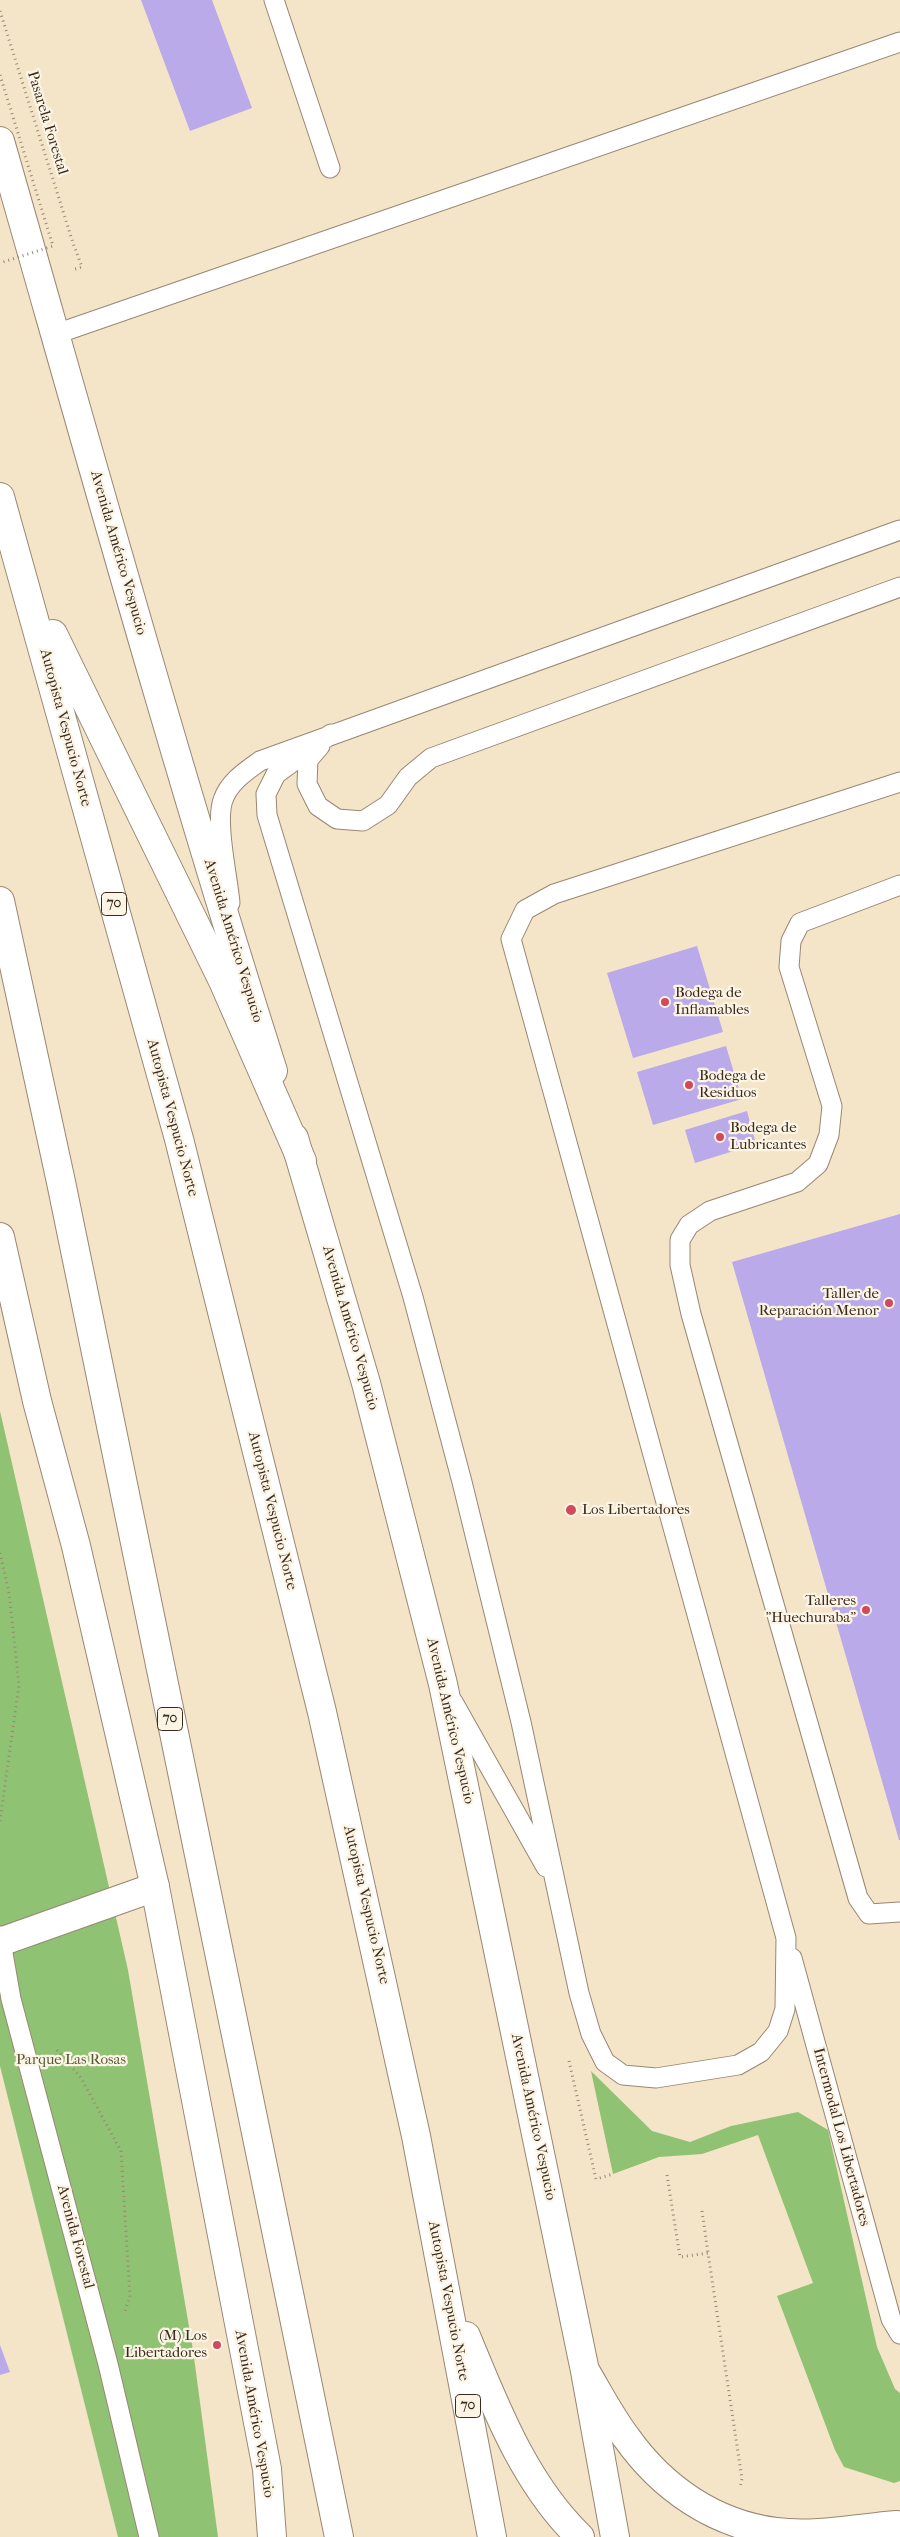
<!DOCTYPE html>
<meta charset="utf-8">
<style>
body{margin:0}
canvas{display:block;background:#f4e4c8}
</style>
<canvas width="900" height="2537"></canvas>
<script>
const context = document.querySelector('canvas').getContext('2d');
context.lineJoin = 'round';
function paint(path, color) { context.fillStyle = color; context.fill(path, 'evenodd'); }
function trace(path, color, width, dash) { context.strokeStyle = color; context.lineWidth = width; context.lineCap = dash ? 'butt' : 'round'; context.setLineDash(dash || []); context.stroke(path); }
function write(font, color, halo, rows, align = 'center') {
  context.font = font + ' "IM FELL French Canon",serif'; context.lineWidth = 4.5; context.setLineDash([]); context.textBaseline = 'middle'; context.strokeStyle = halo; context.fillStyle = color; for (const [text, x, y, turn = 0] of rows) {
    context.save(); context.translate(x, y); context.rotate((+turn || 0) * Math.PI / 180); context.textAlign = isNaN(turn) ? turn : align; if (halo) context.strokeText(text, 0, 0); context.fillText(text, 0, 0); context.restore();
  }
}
paint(new Path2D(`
 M0 1411 128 1970 193 2350 218 2537H118L0 2066Z
 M591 2071 652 2131 690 2142 731 2126 798 2112 828 2130 877 2347 895 2389 900 2393V2481L894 2483 844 2467 835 2450 777 2296 813 2283 758 2135 702 2154 659 2157 613 2174Z`), '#90c273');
paint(new Path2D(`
 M141 0H212L252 108 190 131Z
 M697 946 723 1032 633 1058 607 973Z
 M726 1046 742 1099 653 1125 637 1072Z
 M747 1111 756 1144 695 1163 685 1130Z
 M900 1214V1840H899L732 1262Z
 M0 2345 10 2372 0 2375Z`), '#baaaea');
const service = new Path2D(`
 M274 0 330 168
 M56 334 900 42
 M331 734 276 774 266 794 267 815 413 1297 462 1482 521 1722 579 1993 591 2034 605 2062 623 2075 656 2078 738 2065 761 2052 778 2031 785 2009 786 1938 511 939 525 910 554 894 900 782
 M320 746 308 760 307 784 318 806 337 819 363 821 388 805 408 777 431 758 900 587
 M900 885 800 923 791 941 789 967 832 1106 829 1135 818 1164 797 1182 710 1211 689 1225 680 1240V1265L691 1314 858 1898 869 1914 900 1912
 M230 903C228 878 215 822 223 800 229 782 246 771 260 761L900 530
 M453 1702 546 1867
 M0 1936 11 1999 108 2364 149 2537
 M792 1958 891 2319 900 2334`);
const tertiary = new Path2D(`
 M0 1942 155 1887
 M586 2372C599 2394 611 2417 626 2437 662 2488 714 2524 776 2532 815 2537 858 2528 897 2525`);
const secondary = new Path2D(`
 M0 141C89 452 175 763 273 1071
 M294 1138 366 1383 443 1684 585 2371 615 2537
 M0 1237 37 1401 76 1546 155 1887 267 2469 272 2537`);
const motorway = new Path2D(`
 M0 497 179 1139 322 1712 416 2136 492 2537
 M53 634 223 981 302 1161
 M0 901 61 1182 339 2537
 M466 2336C495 2406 524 2483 580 2537`);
trace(service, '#988773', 21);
trace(tertiary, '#988773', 30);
trace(secondary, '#988773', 30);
trace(motorway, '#988773', 30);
trace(new Path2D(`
 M0 11 73 243 82 267 72 270
 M0 1553 9 1593 19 1685 0 1821
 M57 2050 81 2078 121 2151 130 2297 125 2311
 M569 2061 596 2179 613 2174
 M667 2175 680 2257 708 2253 742 2479 740 2487
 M702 2211 708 2253`), '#988773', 3, [1, 4]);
trace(service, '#fff', 19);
trace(tertiary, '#fff', 28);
trace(secondary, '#fff', 28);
trace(motorway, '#fff', 28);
trace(new Path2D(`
 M0 75 53 246 0 263`), '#988773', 3, [1, 4]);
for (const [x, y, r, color] of [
 [665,1002,5,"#d1495b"],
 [689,1085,5,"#d1495b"],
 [720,1137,5,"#d1495b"],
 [889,1303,5,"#d1495b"],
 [571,1510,6,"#d1495b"],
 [866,1610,5,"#d1495b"],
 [217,2345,5,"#d1495b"]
]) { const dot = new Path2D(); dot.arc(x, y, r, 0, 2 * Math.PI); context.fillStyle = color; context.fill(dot); trace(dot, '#fcf5e5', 2); }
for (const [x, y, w] of [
 [114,904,25],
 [170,1719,25],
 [468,2406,25]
]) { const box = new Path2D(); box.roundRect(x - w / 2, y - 11.5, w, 23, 4); context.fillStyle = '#fcf5e5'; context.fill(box); trace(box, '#3b2a1e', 1); }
write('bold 14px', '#3b2a1e', null, [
 ["70",114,904],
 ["70",170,1719],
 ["70",468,2406]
]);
write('15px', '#3b2a1e', '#fcf5e5', [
 ["Pasarela Forestal",47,123,73],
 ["Avenida Américo Vespucio",118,553,74],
 ["Autopista Vespucio Norte",65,728,75],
 ["Avenida Américo Vespucio",233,941,73],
 ["Autopista Vespucio Norte",172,1118,75],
 ["Avenida Américo Vespucio",350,1328,74],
 ["Autopista Vespucio Norte",272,1511,76],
 ["Avenida Américo Vespucio",450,1721,77],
 ["Autopista Vespucio Norte",366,1905,77],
 ["Avenida Américo Vespucio",533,2117,78],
 ["Intermodal Los Libertadores",841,2137,75],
 ["Avenida Forestal",75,2237,75],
 ["Autopista Vespucio Norte",448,2301,79],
 ["Avenida Américo Vespucio",254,2414,80]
]);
write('15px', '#3b2a1e', '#fcf5e5', [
 ["Bodega de",675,993],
 ["Inflamables",675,1010],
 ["Bodega de",699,1076],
 ["Residuos",699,1093],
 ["Bodega de",730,1128],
 ["Lubricantes",730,1145],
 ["Taller de",879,1294,"right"],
 ["Reparación Menor",879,1311,"right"],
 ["Los Libertadores",582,1510],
 ["Talleres",856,1601,"right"],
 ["\"Huechuraba\"",856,1618,"right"],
 ["(M) Los",207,2336,"right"],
 ["Libertadores",207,2353,"right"]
], 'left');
write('15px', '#545838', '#fcf5e5', [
 ["Parque Las Rosas",71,2060]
]);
</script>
